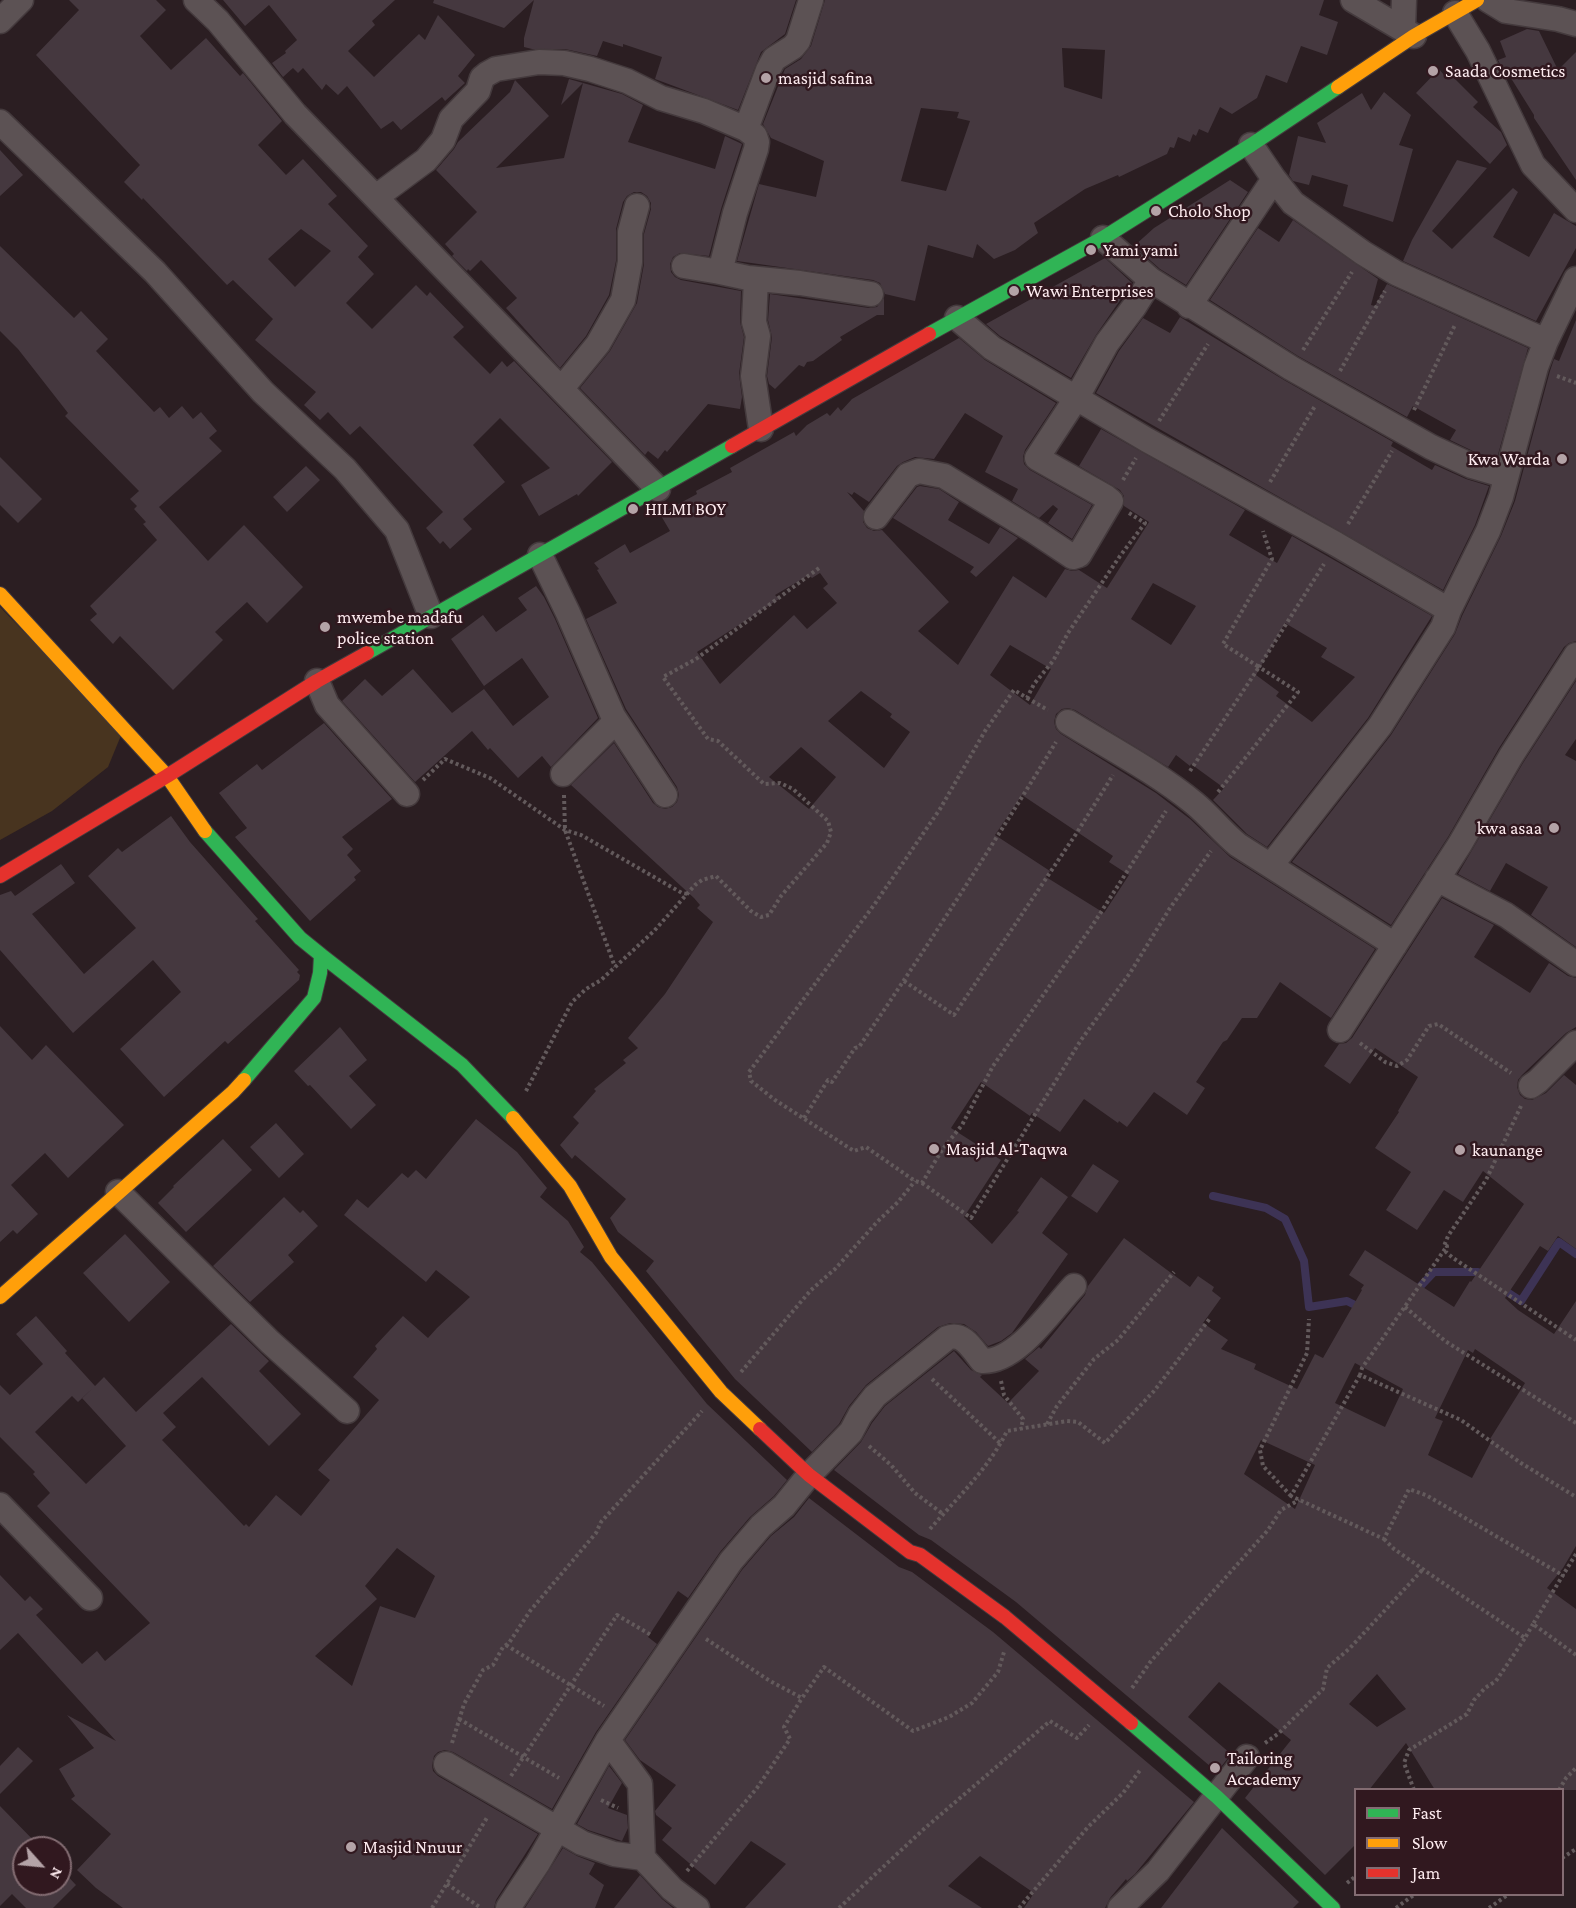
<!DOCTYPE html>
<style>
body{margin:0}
#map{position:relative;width:1576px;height:1908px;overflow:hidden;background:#2b1e22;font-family:"Crimson Pro",serif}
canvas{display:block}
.legend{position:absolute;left:1354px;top:1788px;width:210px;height:108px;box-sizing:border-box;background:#31181f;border:2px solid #836c72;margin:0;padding:8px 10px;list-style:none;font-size:18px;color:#fdebef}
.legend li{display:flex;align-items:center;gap:12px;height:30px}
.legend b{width:30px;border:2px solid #836c72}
.north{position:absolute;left:12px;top:1836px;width:60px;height:60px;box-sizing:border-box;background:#31181f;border:2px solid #836c72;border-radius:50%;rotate:117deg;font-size:16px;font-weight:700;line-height:24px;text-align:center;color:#fdebef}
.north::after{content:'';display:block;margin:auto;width:21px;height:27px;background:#b4a3a7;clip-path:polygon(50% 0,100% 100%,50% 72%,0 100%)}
</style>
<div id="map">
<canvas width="1576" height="1908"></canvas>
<ul class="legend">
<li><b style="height:8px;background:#30b455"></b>Fast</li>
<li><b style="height:8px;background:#ff9f0a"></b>Slow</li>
<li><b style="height:8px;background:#e5322d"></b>Jam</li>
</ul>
<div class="north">N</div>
</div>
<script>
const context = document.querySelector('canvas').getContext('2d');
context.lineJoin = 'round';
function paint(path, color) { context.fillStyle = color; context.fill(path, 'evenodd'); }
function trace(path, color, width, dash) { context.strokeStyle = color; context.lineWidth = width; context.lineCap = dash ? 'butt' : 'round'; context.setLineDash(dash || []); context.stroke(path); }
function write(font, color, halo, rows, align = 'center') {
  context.font = font + ' "Crimson Pro",serif'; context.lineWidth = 5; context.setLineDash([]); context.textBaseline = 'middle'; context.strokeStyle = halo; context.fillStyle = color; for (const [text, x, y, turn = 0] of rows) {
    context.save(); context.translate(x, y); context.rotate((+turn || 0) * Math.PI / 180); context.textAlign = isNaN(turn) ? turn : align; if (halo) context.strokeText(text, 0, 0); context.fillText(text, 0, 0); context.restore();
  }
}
paint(new Path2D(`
 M0 607 122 733 108 767 52 811 0 840Z`), '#48341f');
trace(new Path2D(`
 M1213 1196 1266 1208 1285 1219 1304 1261 1309 1307 1347 1301 1363 1309
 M1501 1288 1521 1301 1559 1242 1576 1254
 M1415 1292 1434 1272H1478L1486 1277`), '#3d3355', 8);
paint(new Path2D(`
 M69 0H156L166 10 140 36 171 70 206 38 240 76 243 73 282 121 258 145 286 175 303 159 337 196 328 204 368 246 358 257 374 274 346 303 372 329 416 285 427 296 430 292 464 327 453 337 490 374 502 361 507 367 514 361 612 462 578 496 577 494 539 516 521 485 550 468 500 418 473 445 505 482 463 519 472 529 450 549 443 541 440 544 426 528 443 512 360 426 350 435 328 412 320 420 304 405 316 392 255 340 273 319 233 280 227 285 143 198 142 200 124 182 140 165 36 55 79 10ZM301 229 331 251 295 287 268 259Z
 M223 0H395L372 21 375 25 348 51 374 77 419 34 425 40 438 15 475 55 458 76 465 83 445 101 442 97 401 130 393 121 381 129 347 86 338 95 326 84 322 90 303 68 298 73 293 68 283 77 272 63 286 53 285 51 297 40 269 5 245 26Z
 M434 0H534L504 28 433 3Z
 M534 0H796L785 34 761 52 738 110 655 79 662 57 623 44V47L603 41 597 56 565 49H532L524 47V38Z
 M825 0H1324L1319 15 1338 22 1327 55 1301 46 1287 83 1266 75 1257 98 1232 114 1220 107 1208 133 1199 129 1196 136 1193 134 1190 142 1178 137 1174 148 1170 147 1167 154 1119 177 1118 175 1085 189 1034 223 1038 233 1015 250 994 259 977 244 973 258 928 245 915 301 885 294 880 283 873 280 737 261 759 184 816 197 824 161 771 138 763 124 785 69 801 59 811 46ZM1062 48 1105 50 1102 99 1064 87ZM921 108 959 112 957 118 970 121 946 191 901 181Z
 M1527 29 1539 31 1558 70 1576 52V180L1534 118V115L1509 75 1506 76 1498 60 1506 57 1500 41Z
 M1439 69 1444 75 1447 71 1478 102 1473 107 1501 132 1507 145 1490 164 1416 93Z
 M569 79 622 94 643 105 628 142 715 169 725 136 742 144 721 209 709 256 680 253 673 257 670 264 671 272 675 277 681 280 741 291 740 322 744 337 739 374 742 397 740 409 708 404 667 452 665 450 658 459 648 451 645 455 580 388 610 351 637 303 644 264V234L651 209V203L647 196 641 192H634L627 196 623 202 616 229V261L609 295 586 336 560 368 506 308 517 298 481 260 470 271 468 269 467 271 452 256 454 254 445 244 477 212 436 170 454 149 458 142 510 92 515 80 549 116 496 168 564 158 583 83 561 105Z
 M1384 92 1411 115 1399 145 1413 149 1393 222 1343 206 1348 185 1312 175 1309 185 1293 181 1289 175 1298 136 1326 143 1317 123 1362 93 1371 110Z
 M0 150 23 175 0 196Z
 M1457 160 1487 168 1432 231 1452 249 1513 188 1518 192 1493 237 1529 257 1554 213 1576 226V248L1536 321 1403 261 1412 240Z
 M1230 180 1248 192 1186 285 1160 269 1134 246 1154 228Z
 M1293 220 1378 279 1371 305 1375 306 1387 284 1528 348 1497 458 1477 453 1450 440 1456 430 1413 406 1407 417 1298 356 1210 300 1258 228 1279 242Z
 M0 246 74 318 81 311 108 339 96 351 154 412 160 407 169 418 182 406 193 419 201 412 217 431 209 438 222 451 159 507 208 561 244 525 303 587 267 623 247 602 215 632 223 640 173 690 120 636 113 644 90 620 97 614 90 606 157 540 143 524 146 522 134 509 137 506 130 499 139 491 65 416 68 413 18 349 0 331Z
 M1105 258 1132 283 1096 335 1071 378 1000 336 986 324Z
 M770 294 869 308 877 307 884 298V315H877L840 337 842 340 813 361 807 362 804 367 799 365 775 389 769 384 767 376 772 337 768 320Z
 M1180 317 1284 380 1393 442 1391 446 1432 470 1435 465 1466 479 1489 486 1475 525 1443 590 1096 393 1119 351 1143 318 1170 333Z
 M1576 320V641L1569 643 1564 647 1499 748 1448 837 1391 925 1292 862 1391 735 1455 634 1462 616 1501 536 1515 501 1550 371 1554 359 1559 361Z
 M959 338 985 360 1056 403 1025 450 1023 457 1024 464 1030 470 1092 505 1072 539 1048 523 1058 509 1053 505 1039 518 1012 501 1018 489 985 472 1003 436 965 413 934 459 915 457 903 462 897 466 869 502 854 492 852 495 847 492 864 511 863 522 867 528 874 531 882 530 949 602 918 631 958 665 1013 576 1046 598 1065 569 1072 571 1079 570 1107 588 1149 522 1124 506V496L1120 490 1079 466 1101 429 1245 510 1229 535 1277 563 1292 536 1432 616 1368 718 1267 847 1247 834 1213 800 1224 788 1191 764 1190 766 1176 755 1168 767 1075 710 1068 708 1062 709 1056 714 1054 722 1056 729 1061 734 1156 793 1190 819 1230 857 1375 949 1331 1018 1280 982 1257 1018H1242L1227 1040 1223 1042 1196 1082 1205 1088 1187 1115 1154 1092 1127 1127 1119 1121 1118 1123 1084 1099 1060 1132 1032 1113 1030 1116 981 1082 951 1128 1001 1160 964 1217 992 1244 1019 1212 1017 1211 1041 1177 1068 1197 1042 1233 1068 1254 1012 1333 1001 1341 988 1346 976 1332 964 1324 950 1323 938 1327 866 1385 849 1406 839 1424 812 1452 735 1379 646 1271 654 1261 618 1232 610 1218 626 1199 575 1155 572 1159 560 1145 579 1123 573 1117 596 1091 594 1089 626 1063 623 1060 638 1048 628 1038 665 994 713 922 697 908 700 905 694 898 571 785 614 743 653 803 658 807 665 809 672 807 677 802 679 795 677 787 626 709 586 619 617 603 597 570 599 569 594 563 625 544 630 553 670 531 660 514 697 494 696 491 732 472 730 468 794 432 796 436 807 425 827 413 830 416 838 407 841 411 852 399ZM820 573 828 584 823 588 837 603 807 629 794 615 720 684 697 652 779 599 775 595 809 575 812 578ZM1153 583 1196 606 1171 645 1131 619ZM1285 623 1327 648 1321 657 1355 677 1312 722 1276 696 1279 692 1256 675ZM1010 645 1051 669 1030 705 990 675ZM861 691 892 714 890 717 910 732 884 768 828 721ZM801 747 836 777 809 809 769 777ZM1022 795 1113 856 1109 862 1129 875 1104 913 1046 877 1050 871 995 835Z
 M0 457 42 499 18 523 0 505Z
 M306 466 320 480 287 512 273 497Z
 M920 486 939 489 959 502 948 520 989 544 1000 527 1018 538 976 577 970 572 974 567 893 518 917 487Z
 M536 586 544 597 555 619 598 718 551 767 542 756 518 778 490 748 488 750 472 731 415 782 342 701 365 679 382 696 413 669 452 713 484 689 513 726 549 697 522 658 484 686 451 639 483 615 496 632 527 610 518 598Z
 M1576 681V739L1565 755 1576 761V947L1531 915 1548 887 1506 863 1490 891 1458 874 1523 763Z
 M324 723 392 799 342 837 353 849 347 855 361 871 354 877 356 880 310 921 235 837 247 828 219 793 257 764 262 770Z
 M171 816 190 842 258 919 255 921 299 970 297 972 300 975 299 980 228 1044 225 1041 164 1097 120 1049 181 992 153 960 73 1033 0 950V895L11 891 15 896 61 864 75 883 32 914 84 974 136 928 88 876 118 848 122 852Z
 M1442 898 1494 925 1474 957 1530 993 1549 963 1568 976 1576 978V1027L1566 1033 1522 1075 1518 1080 1517 1087 1520 1095 1525 1099 1532 1100 1546 1093 1564 1075 1576 1085V1249L1558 1236 1548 1251 1540 1246 1505 1298 1518 1310 1554 1334 1576 1301V1546L1563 1568 1547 1588 1576 1609V1790H1435L1406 1743 1369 1790H1356V1844L1325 1875 1245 1798 1291 1740 1219 1682 1188 1717 1231 1754 1217 1772 1016 1602 931 1540 919 1535 834 1470 861 1442 872 1423 885 1406 954 1351 971 1370 982 1375 980 1377 1008 1403 1039 1371 1025 1359 1039 1347 1041 1349 1085 1295 1088 1286 1124 1238 1190 1287 1198 1276 1214 1287 1212 1291 1221 1298 1203 1323 1228 1340 1221 1349 1256 1364 1254 1369 1297 1389 1315 1354 1323 1358 1362 1290 1361 1289 1364 1285 1349 1275 1365 1250 1454 1307 1470 1281 1471 1282 1524 1204 1483 1171 1463 1202 1444 1190 1417 1230 1386 1210 1411 1172 1375 1148 1399 1112 1398 1111 1418 1077 1375 1048 1350 1084 1324 1066 1339 1044 1346 1043 1352 1038ZM1475 1349 1525 1383 1490 1439 1492 1440 1472 1478 1428 1455 1443 1421 1435 1418 1468 1350 1473 1353ZM1355 1363 1403 1389 1385 1427 1335 1403ZM1261 1440 1315 1465 1295 1509 1244 1474ZM1377 1674 1406 1709 1377 1727 1349 1704Z
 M0 1026 32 1060 46 1045 124 1125 68 1178 45 1153 11 1185 38 1214 17 1234 13 1230 0 1242Z
 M340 1027 367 1060 349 1076 376 1105 351 1129 310 1085 308 1086 294 1071Z
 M476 1119 517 1152 547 1188 540 1197 568 1221 584 1247 580 1252 592 1262 707 1404 787 1480 774 1496 750 1517 720 1552 688 1598 678 1591 648 1637 657 1644 596 1732 552 1809 453 1752 445 1750 438 1752 434 1756 432 1765 433 1771 438 1776 538 1834 496 1900 494 1908H123L96 1888 77 1870 111 1834 71 1799 75 1796 59 1769 94 1748 67 1715 116 1741 18 1633 0 1650V1575L25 1601 30 1596 43 1609 36 1615 82 1664 97 1651 105 1661 150 1623 37 1506 50 1493 33 1474 35 1472 0 1437V1385L10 1395 43 1364 16 1334 36 1316 67 1351 65 1353 95 1386 104 1377 136 1412 231 1324 269 1361 259 1371 301 1414 269 1446 202 1377 163 1413 176 1427 162 1440 244 1526 246 1524 249 1527 276 1495 301 1516 330 1480 318 1470 379 1400 353 1377 377 1349 375 1346 403 1316 428 1338 437 1328 470 1297 436 1270 426 1282 344 1215 357 1199 368 1208 402 1173 408 1178 416 1170 426 1179ZM94 1387 82 1398 126 1446 86 1484 35 1432 72 1396 78 1402ZM397 1548 435 1576 415 1618 380 1606 352 1686 315 1656 377 1599 365 1586Z
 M276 1123 304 1154 279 1178 250 1147Z
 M223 1139 252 1170 186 1232 158 1203 174 1187 173 1186Z
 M1093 1164 1119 1181 1097 1213 1071 1196Z
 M284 1197 300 1213 303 1210 318 1226 288 1255 294 1262 250 1302 213 1266Z
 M125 1234 170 1282 129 1322 83 1273Z
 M809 1498 899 1567 912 1572 993 1632 1194 1802 1135 1874 1127 1881 1126 1879 1110 1898 1105 1908H1024L1034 1893 980 1856 948 1886 982 1908H745L786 1864 751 1841 715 1885 662 1840 672 1828 656 1815 655 1811 676 1785 640 1760 625 1740 742 1570 771 1536 794 1517Z
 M18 1747 33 1761 0 1794V1766Z
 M609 1766 622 1783 608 1808 627 1815 628 1828 622 1841 588 1830 577 1824Z
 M0 1806 41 1848H24V1884H60V1868L76 1885 53 1908H26L12 1894 0 1906Z
 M1222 1828 1299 1902 1293 1908H1161Z
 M563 1848 577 1856 595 1863 589 1874 604 1885 595 1908H525Z
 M640 1875 662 1899 673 1908H614Z`), '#45383f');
const street = new Path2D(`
 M196 0 218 21 295 114 658 489
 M1353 0 1414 36
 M1488 0 1506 11 1558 19 1576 24
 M1455 13 1478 51 1533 165 1576 210
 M0 21 21 0
 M1403 29 1404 0
 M0 122 155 272 263 392 345 469 397 530 431 616
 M746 129 768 70 774 59 793 47 798 41 811 0
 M1251 145 1274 179 1293 203 1363 253 1396 273 1546 341 1576 279
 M376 197 426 160 443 140 451 119 478 91 482 78 487 74 496 69 539 62 564 63 590 69 627 81 661 98 704 111 746 129 755 136 757 142 756 149 735 213 720 272 748 278 800 283 871 294
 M1103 238 1151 280 1291 368 1431 447 1472 466 1506 476
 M684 266 720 272
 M756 279 754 322 758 336 753 376 761 429
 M1189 306 1274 179
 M957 318 992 348 1147 440 1336 544 1449 610
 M562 388 598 344 623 300 630 262V232L637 206
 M876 517 908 475 919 471 944 476 1034 531 1073 557 1079 555 1111 501 1106 497 1037 458 1077 397 1107 343 1134 307 1151 280
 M540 555 568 613 613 716 665 795
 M317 681 327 705 407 794
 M1068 722C1110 748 1156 772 1194 803 1210 816 1222 832 1238 845L1395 945
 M563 774 616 721
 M1272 864 1380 726 1443 627 1449 610 1488 531 1501 497 1536 367 1546 341
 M1437 879 1506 915 1576 964
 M1340 1030 1460 844 1511 756 1576 655
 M1531 1086 1538 1081 1576 1043
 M118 1192 270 1342 347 1411
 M0 1505 90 1598
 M446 1764 582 1843 614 1854 643 1858
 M508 1908 538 1863 608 1740
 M697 1908 672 1889 643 1858 640 1784 608 1740 731 1561 761 1526 784 1506 809 1475 851 1432 860 1415 875 1396 947 1338C963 1331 973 1350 982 1361 1017 1363 1052 1309 1074 1286
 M1120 1908 1158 1871 1247 1757`);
const fast = new Path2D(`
 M929 334 1103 238 1251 145 1338 87
 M367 653 732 446
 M205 831 300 938 321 955 320 973 314 998 244 1080
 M321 955 462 1065 513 1118
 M1131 1723 1217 1797 1333 1908`);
const slow = new Path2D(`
 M1338 87 1414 36 1477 0
 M0 594 167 776 205 831
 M513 1118 570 1186 611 1257 721 1392 760 1429
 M0 1297 233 1092 244 1080`);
const jam = new Path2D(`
 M732 446 929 334
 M0 876 167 776 317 681 367 653
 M760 1429 809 1475 910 1552 920 1555 1005 1617 1131 1723`);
trace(street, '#443a3d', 27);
trace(fast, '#443a3d', 16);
trace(slow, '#443a3d', 16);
trace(jam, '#443a3d', 16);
trace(new Path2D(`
 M1303 350 1352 272
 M1340 371 1385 291
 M1557 376 1576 383
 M1414 410 1455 325
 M1159 421 1208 344
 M1123 480 1136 458
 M1270 482 1315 406
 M1129 513 1145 523 1120 556 1068 633 1053 661 1034 684 1027 698 1014 690 985 731 940 809 874 905 749 1072 751 1081 775 1100 854 1151 866 1147 915 1181 922 1183 942 1150 962 1125 993 1066 1092 926 1166 811
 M1348 524 1392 451
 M1027 698 1048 710
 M1190 771 1259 667 1223 644 1272 559 1263 531
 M423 780 445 759 490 778 565 830 581 835 682 893 688 894
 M1218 792 1298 692 1259 667 1324 564
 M564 795 565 830 615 967
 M904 981 954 1015 1076 834 1113 775
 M1360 1043 1385 1062 1397 1066 1407 1060 1429 1026 1438 1024 1511 1073
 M526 1091 572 1002 586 989 601 980 654 931 695 885 702 880 716 876 751 911 761 917 769 915 781 896 827 843 831 832 828 821 793 789 780 783 764 784 718 741 708 739 663 677 696 659 819 568
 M1521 1106 1486 1180 1448 1236 1444 1246H1447L1446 1252 1453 1258 1576 1340
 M804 1118 828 1080 832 1082 855 1048 859 1047C927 947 993 845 1056 742
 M922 1183 971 1218 1081 1040 1130 973 1170 908 1211 851
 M1445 1249 1362 1368 1360 1375 1461 1420 1521 1463 1576 1497
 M1405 1307 1445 1341 1576 1423
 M741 1372 811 1290 835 1269 877 1222 898 1202 915 1181
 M1360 1375 1291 1496 1384 1539 1409 1489 1426 1495 1564 1576
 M932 1379 1001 1444
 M1001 1381 1004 1395 1023 1419 1021 1429
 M1047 1424 1057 1406 1094 1359 1118 1340 1174 1272
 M869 1446 891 1465 915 1493 943 1514
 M1291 1496 1263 1466 1260 1450 1307 1353 1309 1319
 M930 1529C958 1497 989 1468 1007 1431L1067 1421 1078 1422 1105 1443 1154 1391 1211 1317
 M1384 1539 1394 1549 1437 1579 1525 1638 1533 1624
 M1576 1554 1533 1624 1576 1655
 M706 1639 770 1681 802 1698 824 1667 913 1731 949 1717 972 1703 998 1672 1004 1652
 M506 1645 604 1706
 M1132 1688 1151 1661 1268 1530 1281 1510 1299 1500
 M459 1719 559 1778
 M452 1743 464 1704 483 1670 493 1665 503 1647 509 1643 530 1611 596 1533 601 1522 702 1411
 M1265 1743 1279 1733 1323 1689 1327 1668 1350 1648 1424 1568
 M511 1776 617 1615 651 1635
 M1414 1790 1404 1763 1409 1750 1467 1714 1474 1700 1485 1688 1496 1681 1525 1638
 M1559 1790 1566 1778 1576 1768
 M601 1800 618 1808
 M1562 1858 1576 1849
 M687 1871 757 1788 790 1739 784 1727 802 1698
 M1347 1883 1356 1876
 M447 1884 481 1908
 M432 1908 488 1816
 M839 1908 925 1828 1050 1721 1077 1738 1089 1725
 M1019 1908 1088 1827 1123 1793 1141 1769
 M1396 1908 1415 1894
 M1489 1908 1509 1894`), '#635a5c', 4, [3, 3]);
trace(street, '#5c5254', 24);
trace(fast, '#30b455', 14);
trace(slow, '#ff9f0a', 14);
trace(jam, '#e5322d', 14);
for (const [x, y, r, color] of [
 [1433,71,6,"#b4a3a7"],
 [766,78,6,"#b4a3a7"],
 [1156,211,6,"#b4a3a7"],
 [1091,250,6,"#b4a3a7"],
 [1014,291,6,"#b4a3a7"],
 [1562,459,6,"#b4a3a7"],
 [633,509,6,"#b4a3a7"],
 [325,627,6,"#b4a3a7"],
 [1554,828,6,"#b4a3a7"],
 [934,1149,6,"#b4a3a7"],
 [1460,1150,6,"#b4a3a7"],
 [1215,1768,6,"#b4a3a7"],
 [351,1847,6,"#b4a3a7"]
]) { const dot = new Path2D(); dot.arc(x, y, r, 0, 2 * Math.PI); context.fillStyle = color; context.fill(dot); trace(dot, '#31181f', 2); }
write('18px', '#fdebef', '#31181f', [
 ["Saada Cosmetics",1445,71],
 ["masjid safina",778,78],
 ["Cholo Shop",1168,211],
 ["Yami yami",1103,250],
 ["Wawi Enterprises",1026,291],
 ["Kwa Warda",1550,459,"right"],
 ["HILMI BOY",645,509],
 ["mwembe madafu",337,617],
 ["police station",337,638],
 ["kwa asaa",1542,828,"right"],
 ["Masjid Al-Taqwa",946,1149],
 ["kaunange",1472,1150],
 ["Tailoring",1227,1758],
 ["Accademy",1227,1779],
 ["Masjid Nnuur",363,1847]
], 'left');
</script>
